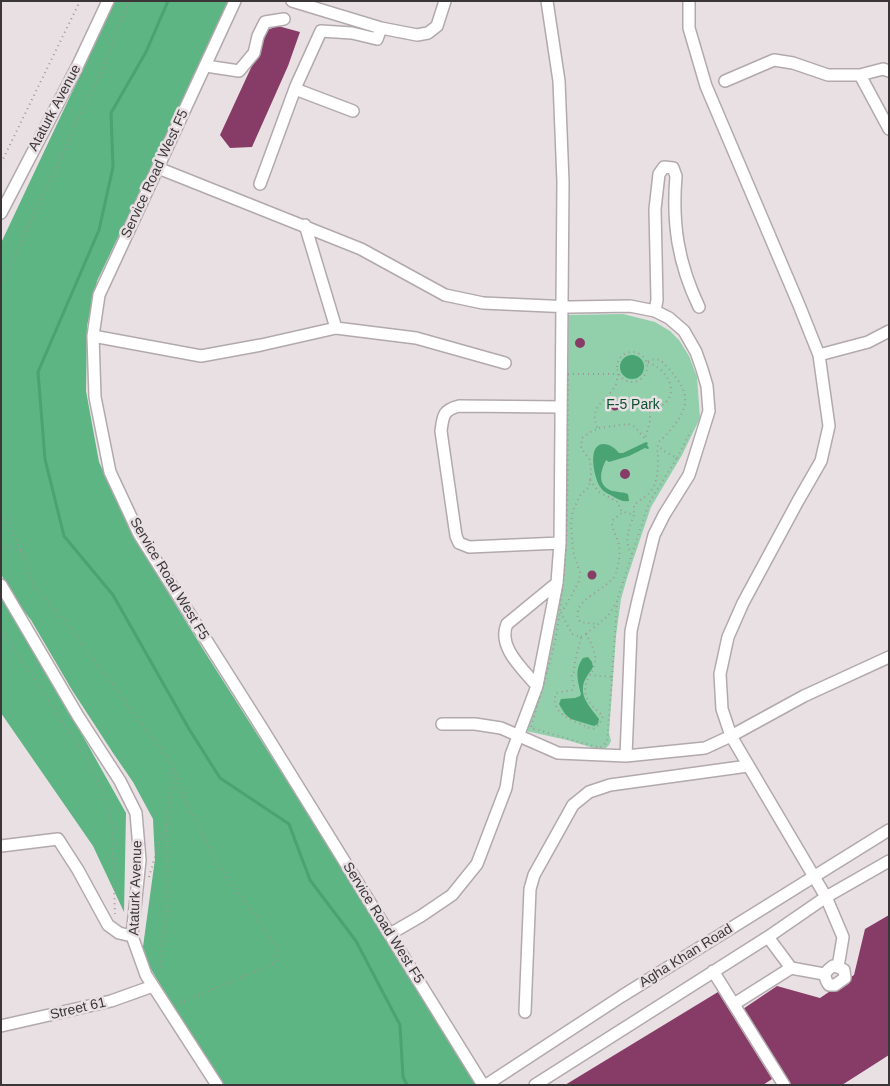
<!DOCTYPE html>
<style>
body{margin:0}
#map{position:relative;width:890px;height:1086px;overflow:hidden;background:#e9e0e4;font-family:Helvetica,sans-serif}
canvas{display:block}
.frame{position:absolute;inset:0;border:2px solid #3a3638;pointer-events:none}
</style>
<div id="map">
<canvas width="890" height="1086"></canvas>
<div class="frame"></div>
</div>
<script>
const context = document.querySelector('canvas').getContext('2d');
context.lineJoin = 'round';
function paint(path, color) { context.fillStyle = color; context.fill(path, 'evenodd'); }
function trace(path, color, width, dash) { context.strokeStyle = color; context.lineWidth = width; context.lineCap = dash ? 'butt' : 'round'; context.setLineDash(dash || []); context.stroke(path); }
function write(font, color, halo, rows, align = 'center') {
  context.font = font + ' Helvetica,sans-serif'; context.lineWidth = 5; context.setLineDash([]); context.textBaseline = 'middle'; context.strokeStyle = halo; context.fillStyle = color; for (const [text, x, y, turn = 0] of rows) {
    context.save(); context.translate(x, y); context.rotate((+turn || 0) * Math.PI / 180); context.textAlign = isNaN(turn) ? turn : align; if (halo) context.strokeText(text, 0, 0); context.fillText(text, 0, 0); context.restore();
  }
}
paint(new Path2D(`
 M623 314 655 322 670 331 679 340 689 356 697 377 700 418 682 455 651 507 627 578 621 599 616 636 609 733 611 741 609 745 604 750 597 749 567 740 526 731 550 645 567 315Z`), '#91d0aa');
paint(new Path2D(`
 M115 1H231L97 281 87 326 86 391 99 462 133 536 206 654 478 1081 474 1085H220L142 954 155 859 153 819 133 782 113 753 72 690 31 620 13 597 1 574V243Z
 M1 590 126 813 124 912 93 846 1 713Z`), '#5cb582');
paint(new Path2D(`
 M620 367a12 12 0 1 1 24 0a12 12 0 1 1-24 0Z
 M646 442 648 443 647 445 649 448 648 449 645 448 629 456 609 462 606 460C601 470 596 485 612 491 617 492 623 492 628 494L629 501C623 502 620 500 614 497 610 494 604 493 601 488 595 481 586 445 603 444 610 444 615 448 619 453H623Z
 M588 657 592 662 593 667C590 672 586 677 584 682 579 697 591 708 599 719L598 724 594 726 571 719 565 714 559 704 561 699 575 698 580 696 581 694C578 681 574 670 583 658Z`), '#49a372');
trace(new Path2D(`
 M168 1 146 52 111 113 113 167 99 230 38 372 45 459 64 536 113 595 189 729 220 778 289 824 310 880 356 941 400 1025 403 1077 407 1085`), '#49a372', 3);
paint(new Path2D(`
 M278 26 300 32 288 66 252 147 230 148 220 135 262 44 267 30Z
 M575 343a5 5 0 1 1 10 0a5 5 0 1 1-10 0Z
 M610.5 406a4.5 4.5 0 1 1 9 0a4.5 4.5 0 1 1-9 0Z
 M620 474a5 5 0 1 1 10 0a5 5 0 1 1-10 0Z
 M587.5 575a4.5 4.5 0 1 1 9 0a4.5 4.5 0 1 1-9 0Z
 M889 915V1055L842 1085H784L740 1011 777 986 820 998 854 975 865 929Z
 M718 992 772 1079 763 1085H565Z`), '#873c67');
const minor = new Path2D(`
 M235 1 99 295 93 336 95 397 110 472 139 534 260 725 483 1085
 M292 1 381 28 417 35 428 33 437 26 445 1
 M689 1V28L706 86 799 305 819 355 829 426 821 461 798 501 743 603 728 637 720 674 722 709 731 736 826 897 843 937 838 967 844 970 845 978 835 985H829C823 976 824 972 833 966L838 967
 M206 66 239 71 254 53 258 36 265 22 284 19
 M860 75 889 129
 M725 81 774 60 793 63 828 75H860L883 69 889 71
 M295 89 353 111
 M158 168 361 249 445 295 483 303 571 307 630 306 655 311 669 318 684 331 696 352 702 369 707 386 709 411 689 475 664 515 654 535 638 600 631 631 626 756
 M260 184 296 86 321 31 352 33 377 39 381 28
 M1 213 77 67 108 1
 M305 225 336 328
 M655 311 657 300 655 209 659 174 664 167 673 168 676 176C672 224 678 263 699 307
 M93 336 201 356 261 345 336 328 416 338 505 363
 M819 355 868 342 889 331
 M560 543 469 547 459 543 456 536 441 431C443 416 443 410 459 406L561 407
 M1 585 78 716 120 781 136 813 140 860 132 936 146 975 217 1085
 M537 686C523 669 497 647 507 624L557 583
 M442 724H475L501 728 558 753 626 756 705 748 731 736 804 696 889 657
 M1 846 58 839 78 870 108 925 119 933 132 936
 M390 934 421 916 452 895 477 864 506 788 511 755 537 686 557 583 560 543 563 182 559 81 547 1
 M768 937 791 968 824 974
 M713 971 784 1085
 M734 1004 791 968
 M525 1012 530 889 534 875 573 805 589 792 610 785 748 766
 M1 1026 111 1001 153 986
 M486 1085 622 996 889 830
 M535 1085 768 937 826 897 889 861`);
trace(minor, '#b2a9ad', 14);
trace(new Path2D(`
 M1 163 80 1
 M1 286 104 64 129 1
 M617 367a15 15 0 1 1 30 0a15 15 0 1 1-30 0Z
 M568 374H618C617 378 617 383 615 386 606 402 587 407 598 429L592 431 582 438 581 448 590 460 591 474 589 487 581 494 573 510 571 524 573 551 580 573 579 581 573 593 561 613 572 634 581 637C579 649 574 660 574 672L571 674 574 686 572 690 556 693C551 711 564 716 578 723 584 725 587 728 593 729L600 724 603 716C588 703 579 693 590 675L612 677 607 742 600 748 531 728C539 697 550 667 556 636 571 550 567 461 568 374Z
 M599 428 628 424 635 427 645 439 650 421V411C657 408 666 405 669 398 677 383 660 365 646 362 658 357 660 359 668 368 692 394 690 408 667 434 665 437 661 439 659 442 657 447 657 452 658 457 658 471 658 483 649 493 645 498 638 501 634 505V515
 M677 458 691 431
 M590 480 599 492 618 502 620 509 623 512 613 520 612 524C613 532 618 538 619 546 621 553 618 566 616 573 610 590 567 600 580 622L598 624
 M1 514 12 531 21 551 34 586 68 625 173 766 185 799 218 865 248 905 277 947 276 960 271 965 177 1004
 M1 545 21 551
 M632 554 649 503 677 458 664 451 658 446
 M1 629 77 743 98 781 108 806 112 826 115 914
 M586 634 608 616 617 601 632 554C623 542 629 528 634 515L624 512
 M581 637 586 634C594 649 600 659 590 675
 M612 677 617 602
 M167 823 173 768
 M149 877 159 843 167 823 168 899 159 975`), '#9e979a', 2, [1, 4]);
trace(minor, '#fff', 11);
write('14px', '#3a3638', '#e9e0e4', [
 ["Ataturk Avenue",55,108,-62],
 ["Service Road West F5",155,174,-65],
 ["Service Road West F5",169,579,59],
 ["Ataturk Avenue",136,888,-88],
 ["Service Road West F5",383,923,58],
 ["Agha Khan Road",686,956,-32],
 ["Street 61",78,1009,-13]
]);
write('14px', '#0a5130', '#e9e0e4', [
 ["F-5 Park",633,405]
]);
</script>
